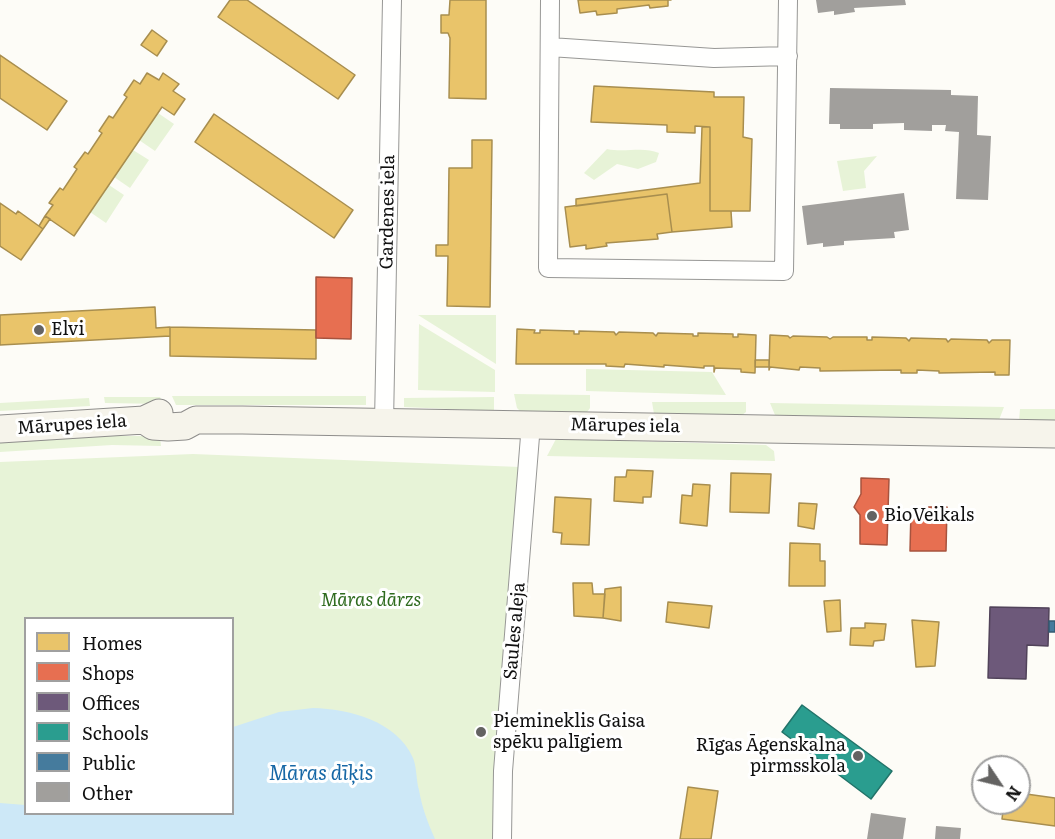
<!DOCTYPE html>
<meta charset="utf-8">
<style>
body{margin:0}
#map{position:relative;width:1055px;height:839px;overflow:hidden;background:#fdfcf7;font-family:Literata,serif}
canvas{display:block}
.legend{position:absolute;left:24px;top:617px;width:210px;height:198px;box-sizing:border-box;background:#fff;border:2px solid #a0a0a0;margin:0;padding:8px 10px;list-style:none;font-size:18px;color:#111}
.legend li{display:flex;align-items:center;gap:12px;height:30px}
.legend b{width:30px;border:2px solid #a0a0a0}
.north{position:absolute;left:971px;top:755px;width:60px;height:60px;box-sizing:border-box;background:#fff;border:2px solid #a0a0a0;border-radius:50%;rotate:125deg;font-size:16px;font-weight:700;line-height:24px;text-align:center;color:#111}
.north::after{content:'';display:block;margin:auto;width:21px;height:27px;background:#646362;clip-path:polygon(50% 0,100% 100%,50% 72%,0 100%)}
</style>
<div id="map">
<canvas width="1055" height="839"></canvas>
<ul class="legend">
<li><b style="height:16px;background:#e9c46a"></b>Homes</li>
<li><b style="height:16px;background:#e76f51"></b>Shops</li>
<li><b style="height:16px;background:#6d597a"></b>Offices</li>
<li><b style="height:16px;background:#2a9d8f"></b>Schools</li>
<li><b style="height:16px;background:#457b9d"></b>Public</li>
<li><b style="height:16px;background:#a19f9c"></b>Other</li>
</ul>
<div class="north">N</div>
</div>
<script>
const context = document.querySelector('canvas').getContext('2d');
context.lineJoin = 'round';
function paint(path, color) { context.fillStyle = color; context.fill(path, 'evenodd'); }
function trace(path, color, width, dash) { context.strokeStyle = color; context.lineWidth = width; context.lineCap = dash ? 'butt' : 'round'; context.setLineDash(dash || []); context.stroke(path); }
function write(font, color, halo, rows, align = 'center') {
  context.font = font + ' Literata,serif'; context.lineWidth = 6; context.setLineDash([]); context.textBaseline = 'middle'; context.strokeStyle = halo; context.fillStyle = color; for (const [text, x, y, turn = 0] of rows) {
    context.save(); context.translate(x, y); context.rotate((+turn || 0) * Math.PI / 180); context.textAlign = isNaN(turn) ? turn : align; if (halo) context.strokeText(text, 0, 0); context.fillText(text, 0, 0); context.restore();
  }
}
paint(new Path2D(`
 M158 113 174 124 155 151 139 140Z
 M607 149C625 153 643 146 659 153L656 162 638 169 617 164 594 180 584 173Z
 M133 150 149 160 130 188 114 177Z
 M877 156 864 171 866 188 843 191 837 161Z
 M109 185 124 195 106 223 90 212Z
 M418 315H496V364Z
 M419 324 495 370V392L418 390Z
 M586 369 712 372 726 395 586 391Z
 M514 394 590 395V408L585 415 521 412 517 408Z
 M172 396H366V405H176Z
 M104 397H160L164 404 105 403Z
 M494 397V411L404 407V398Z
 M89 398 90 406 0 411V403Z
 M652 402H746V412L741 416 654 414Z
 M770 403 1004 407 999 420 775 415Z
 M1020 409H1055V424L1019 421Z
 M55 436H160L161 446 112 445 0 452V443Z
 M556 439 766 445 774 451 775 461 547 456Z
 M193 454 520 467 494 839H0V462ZM26 618H232V814H26Z`), '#e7f3d7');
paint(new Path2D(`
 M313 708C349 709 397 721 413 758 417 768 416 780 419 790 422 808 428 823 435 839H0V803L25 805 26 814H232L233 727 279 712Z`), '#cde8f7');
const homes = new Path2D(`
 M230 0H247L355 75 338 99 218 17Z
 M450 0H486V99L449 98 450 38 448 33H441V15H449Z
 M578 0H671H668V6L650 8 649 5 617 9V13L597 15 596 11 580 13Z
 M152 30 167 41 157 56 141 45Z
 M0 55 67 101 47 130 0 98Z
 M147 73 159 80 163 73 179 84 173 91 185 99 174 115 162 107 74 236 45 216 53 205 49 203 60 188 63 190 77 169 74 167 85 152 88 154 102 133 99 131 109 116 113 118 127 97 124 95 134 80 140 84Z
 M594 86 714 92V97H744L743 137 752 139 750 211H710V127L695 126V133L667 132V125L591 122Z
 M214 114 353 210 334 238 195 142Z
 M702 127H710V211H731L732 227 672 232 667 194 576 206V199L700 183Z
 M472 140H492L490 307 447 306 448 256H436V245H448L449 168H472Z
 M667 194 672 232 657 234 658 239 606 243 607 246 586 249V245L570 247 565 207Z
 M0 203 16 214 18 211 43 229 21 260 0 246Z
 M45 216 50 219 43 229 39 226Z
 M155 307 156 328 170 327V336L0 345V315Z
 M170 327 316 330V359L170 356Z
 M517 329 535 330 534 333H540V330L574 331V334H579V331L614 332 616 335 619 332 653 333 656 336 658 333 693 334V336H698V333L733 334V337H738V334L756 335 755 373 741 372V369L715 368 714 372V366H704V368L664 365V367L625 364 624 367 606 366V364H516Z
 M770 335 788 336 790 338 793 336 827 337 830 339 833 337H867V340H872V337L906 338 909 341 911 338 946 339 948 342 951 339 987 340 989 343 992 340H1010L1009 375H995V372L939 373V371L917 370V373H901V370L820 371V368L800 367 799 370 770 367 769 370Z
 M755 360H769V367H755Z
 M627 470 653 471 651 497H643V503L614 501 615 477H626Z
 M731 473 771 474 769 513 730 512Z
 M693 484 710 485 707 526 680 523 682 495 692 496Z
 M555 497 591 499 589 545 561 544 562 533 553 532Z
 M799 503 817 504 814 529 798 526Z
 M790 543 820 544V561H825V586H789Z
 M573 583H592L593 594H605L603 618 574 616Z
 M621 587V621L603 618 605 589Z
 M840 600 841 631 827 632 824 601Z
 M668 602 712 606 709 628 666 622Z
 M912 620 939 622 935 666 916 667Z
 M865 623 886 624 884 640 874 641 873 646 850 645 851 628H865Z
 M688 787 718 791 711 839H680Z
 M1019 793 1055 798V826L1002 819 1004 803H1019Z`);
paint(homes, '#e9c46a');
trace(homes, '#a88e4f', 1.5);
const shops = new Path2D(`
 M316 277 352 278 351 339 316 338Z
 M861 478 889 479 887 545 860 544V515L854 507 861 494Z
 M923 507H947L946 551H910L911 511 924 512Z
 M888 511H911V519H887Z`);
paint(shops, '#e76f51');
trace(shops, '#a7533e', 1.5);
const offices = new Path2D(`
 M990 607 1049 608 1048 646 1027 645 1026 679 988 678Z`);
paint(offices, '#6d597a');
trace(offices, '#51435a', 1.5);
const schools = new Path2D(`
 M802 705 892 771 871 799 782 732Z`);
paint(schools, '#2a9d8f');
trace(schools, '#227369', 1.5);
const public = new Path2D(`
 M1049 621H1055V632H1049Z`);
paint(public, '#457b9d');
trace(public, '#355b73', 1.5);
paint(new Path2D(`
 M816 0H905L906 5 854 8 855 12 834 15V11L818 13Z
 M830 88 951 90V95L978 96 977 135 991 136 988 200 956 199 959 132 945 131 946 125H932V131L904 130V123L873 124V129H840V124H829Z
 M904 193 909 230 894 232 895 238 844 241V245L823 247V243L807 245 802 206Z
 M871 813 906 818 903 839H867Z
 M936 826 961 828 960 839H935Z`), '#a19f9c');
const street = new Path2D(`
 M550 0 548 268 784 271 788 0
 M550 47 714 58 788 56
 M384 423 392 0
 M502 839 503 771 531 424`);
const secondary = new Path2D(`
 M144 420 153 426 168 427 185 426 196 420H242L1055 434
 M0 429 144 420 159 413`);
trace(street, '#979795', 20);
trace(secondary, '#8e8d8b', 29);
trace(street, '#fffffe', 18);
trace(secondary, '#f6f4eb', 27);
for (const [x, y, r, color] of [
 [39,330,6,"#646362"],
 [872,516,6,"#646362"],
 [481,732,6,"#646362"],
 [858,756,6,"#646362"]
]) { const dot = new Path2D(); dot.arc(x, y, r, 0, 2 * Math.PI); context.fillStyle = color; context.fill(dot); trace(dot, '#fff', 2); }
write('18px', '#111', '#fff', [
 ["Gardenes iela",388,212,-89],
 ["Mārupes iela",72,425,-4],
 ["Mārupes iela",625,426,1],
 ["Saules aleja",515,631,-85]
]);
write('18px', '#111', '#fff', [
 ["Elvi",51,330],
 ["BioVeikals",884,516],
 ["Piemineklis Gaisa",493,722],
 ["spēku palīgiem",493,743],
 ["Rīgas Āgenskalna",846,746,"right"],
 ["pirmsskola",846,767,"right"]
], 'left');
write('italic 18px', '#2f6b1f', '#fff', [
 ["Māras dārzs",371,601]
]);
write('italic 20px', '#1768a6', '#fff', [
 ["Māras dīķis",321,774]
]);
</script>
